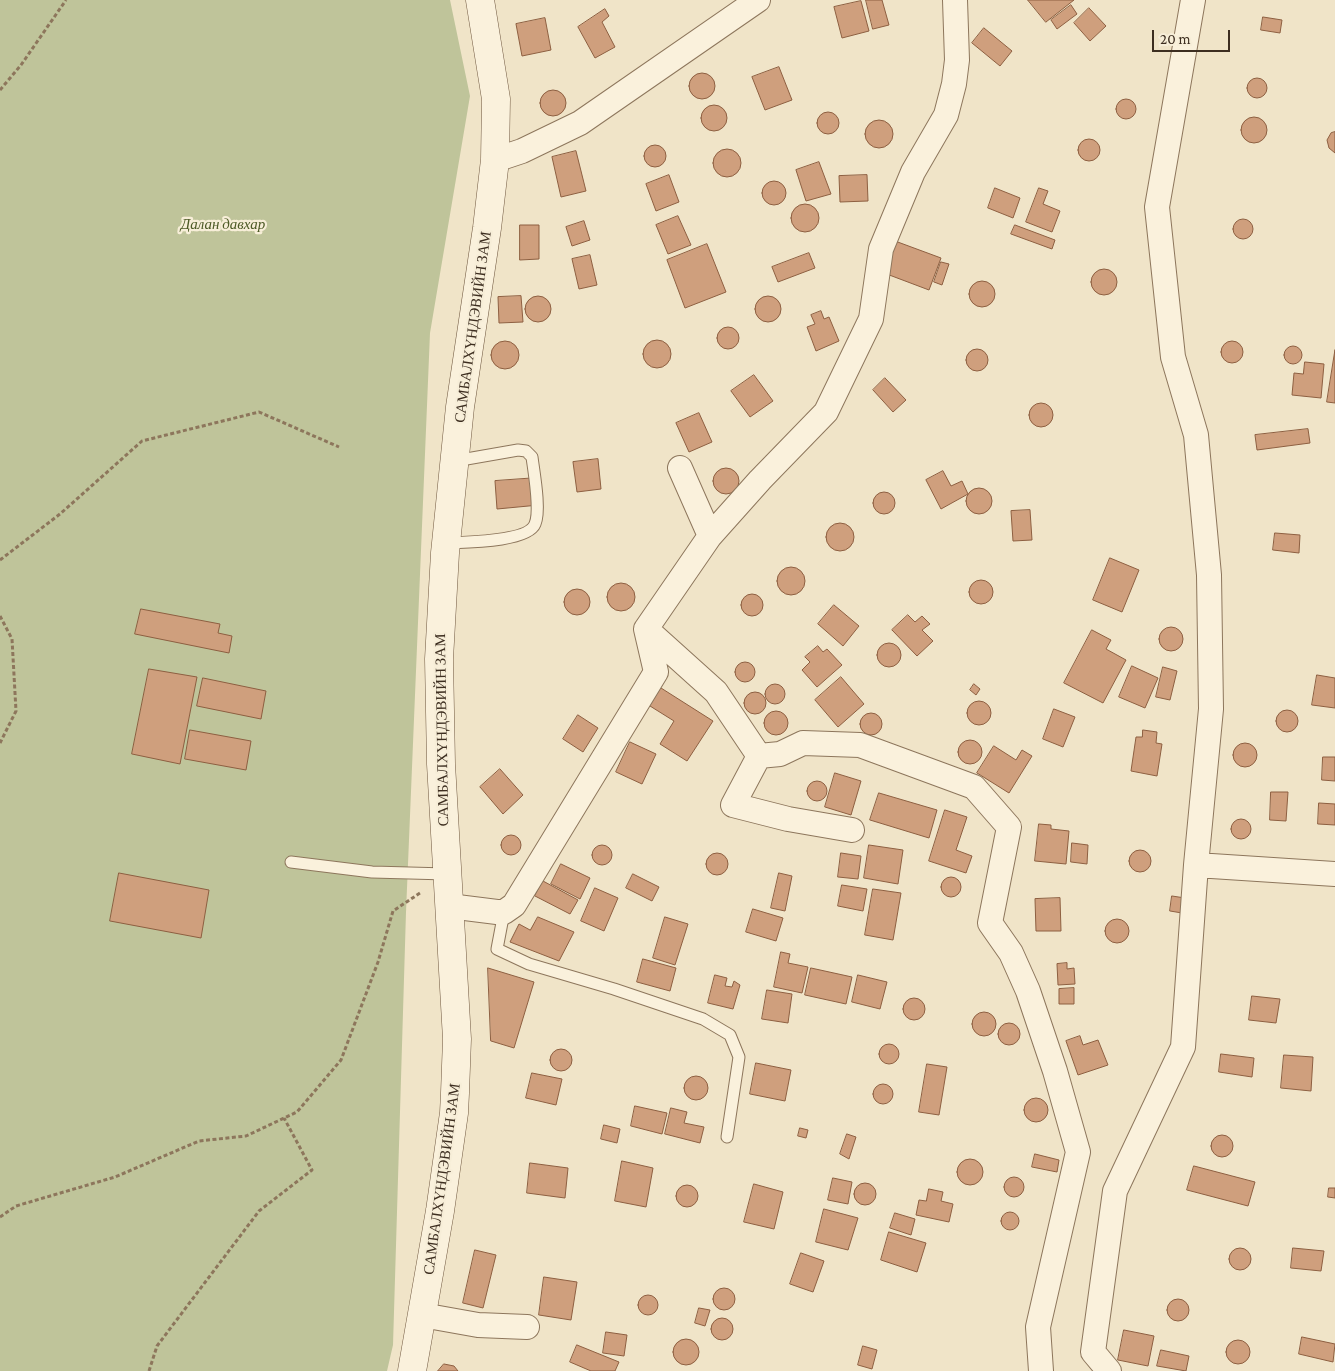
<!DOCTYPE html>
<meta charset="utf-8">
<style>
body{margin:0}
#map{position:relative;width:1335px;height:1371px;overflow:hidden;background:#f0e4c8;font-family:"Crimson Pro",serif}
canvas{display:block}
.scale{position:absolute;left:1152px;top:30px;width:78px;height:22px;box-sizing:border-box;border:2px solid #3d2e20;border-top:0;padding-left:6px;font-size:15px;line-height:18px;white-space:nowrap;color:#3d2e20;-webkit-text-stroke:4px #f7eed8;paint-order:stroke}
</style>
<div id="map">
<canvas width="1335" height="1371"></canvas>
<div class="scale">20 m</div>
</div>
<script>
const context = document.querySelector('canvas').getContext('2d');
context.lineJoin = 'round';
function paint(path, color) { context.fillStyle = color; context.fill(path, 'evenodd'); }
function trace(path, color, width, dash) { context.strokeStyle = color; context.lineWidth = width; context.lineCap = dash ? 'butt' : 'round'; context.setLineDash(dash || []); context.stroke(path); }
function write(font, color, halo, rows, align = 'center') {
  context.font = font + ' "Crimson Pro",serif'; context.lineWidth = 4.5; context.setLineDash([]); context.textBaseline = 'middle'; context.strokeStyle = halo; context.fillStyle = color; for (const [text, x, y, turn = 0] of rows) {
    context.save(); context.translate(x, y); context.rotate((+turn || 0) * Math.PI / 180); context.textAlign = isNaN(turn) ? turn : align; if (halo) context.strokeText(text, 0, 0); context.fillText(text, 0, 0); context.restore();
  }
}
paint(new Path2D(`
 M0 0H450L470 96 430 333 406 912 393 1345 387 1371H0Z`), '#bfc49a');
const building = new Path2D(`
 M866 0H882L889 25 873 29Z
 M1028 0H1074L1046 22Z
 M861 1 869 31 842 38 834 7Z
 M1071 5 1077 14 1057 29 1051 20Z
 M1089 8 1106 26 1090 41 1074 23Z
 M605 9 609 16 602 22 615 47 595 58 578 27Z
 M1263 17 1282 20 1280 33 1261 30Z
 M545 18 551 50 522 56 516 24Z
 M984 28 1012 51 1000 66 972 43Z
 M779 67 792 100 765 110 752 77Z
 M689 86a13 13 0 1 1 26 0a13 13 0 1 1-26 0Z
 M1247 88a10 10 0 1 1 20 0a10 10 0 1 1-20 0Z
 M540 103a13 13 0 1 1 26 0a13 13 0 1 1-26 0Z
 M1116 109a10 10 0 1 1 20 0a10 10 0 1 1-20 0Z
 M701 118a13 13 0 1 1 26 0a13 13 0 1 1-26 0Z
 M817 123a11 11 0 1 1 22 0a11 11 0 1 1-22 0Z
 M1241 130a13 13 0 1 1 26 0a13 13 0 1 1-26 0Z
 M865 134a14 14 0 1 1 28 0a14 14 0 1 1-28 0Z
 M1335 132V153L1329 148 1327 140 1331 133Z
 M1078 150a11 11 0 1 1 22 0a11 11 0 1 1-22 0Z
 M644 156a11 11 0 1 1 22 0a11 11 0 1 1-22 0Z
 M713 163a14 14 0 1 1 28 0a14 14 0 1 1-28 0Z
 M576 151 586 191 561 197 552 157Z
 M819 162 831 194 806 201 796 170Z
 M669 175 679 202 656 211 646 184Z
 M867 175 868 201 840 202 839 176Z
 M762 193a12 12 0 1 1 24 0a12 12 0 1 1-24 0Z
 M995 188 1020 198 1013 218 988 208Z
 M1039 188 1048 191 1043 204 1060 211 1052 232 1026 222Z
 M791 218a14 14 0 1 1 28 0a14 14 0 1 1-28 0Z
 M678 216 691 245 668 254 656 225Z
 M1233 229a10 10 0 1 1 20 0a10 10 0 1 1-20 0Z
 M584 221 590 240 572 246 566 227Z
 M520 225H539V259L520 260Z
 M1015 225 1055 240 1052 249 1011 234Z
 M895 241 941 258 929 290 884 273Z
 M707 244 726 292 685 308 667 260Z
 M809 253 815 268 778 282 772 267Z
 M590 255 597 285 579 289 572 259Z
 M941 262 949 264 942 285 934 282Z
 M1091 282a13 13 0 1 1 26 0a13 13 0 1 1-26 0Z
 M969 294a13 13 0 1 1 26 0a13 13 0 1 1-26 0Z
 M755 309a13 13 0 1 1 26 0a13 13 0 1 1-26 0Z
 M521 296 523 322 499 323 498 297Z
 M525 309a13 13 0 1 1 26 0a13 13 0 1 1-26 0Z
 M821 311 824 319 829 317 839 341 816 351 807 327 815 324 811 315Z
 M717 338a11 11 0 1 1 22 0a11 11 0 1 1-22 0Z
 M643 354a14 14 0 1 1 28 0a14 14 0 1 1-28 0Z
 M1221 352a11 11 0 1 1 22 0a11 11 0 1 1-22 0Z
 M491 355a14 14 0 1 1 28 0a14 14 0 1 1-28 0Z
 M1284 355a9 9 0 1 1 18 0a9 9 0 1 1-18 0Z
 M966 360a11 11 0 1 1 22 0a11 11 0 1 1-22 0Z
 M1335 350V403L1327 402Z
 M1305 362 1324 364 1321 398 1292 395 1294 373 1303 374Z
 M754 375 773 401 750 417 731 391Z
 M885 378 906 400 893 412 873 390Z
 M1029 415a12 12 0 1 1 24 0a12 12 0 1 1-24 0Z
 M699 413 712 442 689 452 676 423Z
 M1308 429 1310 443 1257 450 1255 435Z
 M598 459 601 489 577 492 573 462Z
 M713 481a13 13 0 1 1 26 0a13 13 0 1 1-26 0Z
 M943 471 951 486 962 481 968 494 941 509 926 480Z
 M537 478 539 505 497 509 495 481Z
 M966 501a13 13 0 1 1 26 0a13 13 0 1 1-26 0Z
 M873 503a11 11 0 1 1 22 0a11 11 0 1 1-22 0Z
 M1030 510 1032 540 1013 541 1011 511Z
 M826 537a14 14 0 1 1 28 0a14 14 0 1 1-28 0Z
 M1275 533 1300 535 1299 553 1273 550Z
 M1110 558 1139 570 1122 612 1093 600Z
 M777 581a14 14 0 1 1 28 0a14 14 0 1 1-28 0Z
 M969 592a12 12 0 1 1 24 0a12 12 0 1 1-24 0Z
 M607 597a14 14 0 1 1 28 0a14 14 0 1 1-28 0Z
 M564 602a13 13 0 1 1 26 0a13 13 0 1 1-26 0Z
 M741 605a11 11 0 1 1 22 0a11 11 0 1 1-22 0Z
 M834 605 859 626 843 646 818 624Z
 M141 609 220 624 218 633 232 636 229 653 135 634Z
 M908 615 915 622 922 616 930 624 922 630 933 641 917 656 892 630Z
 M1159 639a12 12 0 1 1 24 0a12 12 0 1 1-24 0Z
 M1092 630 1111 640 1106 649 1126 660 1103 703 1064 683Z
 M877 655a12 12 0 1 1 24 0a12 12 0 1 1-24 0Z
 M818 646 823 652 827 649 842 665 817 687 802 670 810 662 805 657Z
 M735 672a10 10 0 1 1 20 0a10 10 0 1 1-20 0Z
 M1132 666 1158 678 1145 708 1119 697Z
 M1163 667 1177 671 1170 700 1156 697Z
 M149 669 197 677 180 764 132 754Z
 M1317 675 1335 678V708L1312 705Z
 M841 677 864 704 838 727 815 700Z
 M203 678 266 691 261 719 197 706Z
 M974 684 980 689 976 695 970 690Z
 M765 694a10 10 0 1 1 20 0a10 10 0 1 1-20 0Z
 M661 688 713 721 687 761 660 744 674 721 650 706Z
 M744 703a11 11 0 1 1 22 0a11 11 0 1 1-22 0Z
 M967 713a12 12 0 1 1 24 0a12 12 0 1 1-24 0Z
 M1054 709 1075 717 1063 747 1043 739Z
 M1276 721a11 11 0 1 1 22 0a11 11 0 1 1-22 0Z
 M764 723a12 12 0 1 1 24 0a12 12 0 1 1-24 0Z
 M860 724a11 11 0 1 1 22 0a11 11 0 1 1-22 0Z
 M578 715 598 728 583 752 563 739Z
 M190 730 251 741 246 770 185 759Z
 M1143 730 1157 732 1156 743 1162 744 1157 776 1131 771 1136 737H1142Z
 M958 752a12 12 0 1 1 24 0a12 12 0 1 1-24 0Z
 M630 742 656 754 642 784 616 772Z
 M1233 755a12 12 0 1 1 24 0a12 12 0 1 1-24 0Z
 M994 746 1016 760 1022 750 1032 756 1009 793 977 773Z
 M1323 757H1335V781L1322 780Z
 M500 769 523 795 503 814 480 787Z
 M835 773 861 781 851 815 825 807Z
 M807 791a10 10 0 1 1 20 0a10 10 0 1 1-20 0Z
 M1271 792H1288L1286 821 1270 820Z
 M879 793 937 810 929 838 870 820Z
 M1319 803 1335 804V825L1318 824Z
 M945 810 967 817 956 850 972 856 966 873 929 861Z
 M1231 829a10 10 0 1 1 20 0a10 10 0 1 1-20 0Z
 M1039 824 1051 825V829L1069 831 1066 864 1035 861Z
 M501 845a10 10 0 1 1 20 0a10 10 0 1 1-20 0Z
 M1072 843 1088 845 1087 864 1071 862Z
 M869 845 903 850 898 884 864 878Z
 M592 855a10 10 0 1 1 20 0a10 10 0 1 1-20 0Z
 M1129 861a11 11 0 1 1 22 0a11 11 0 1 1-22 0Z
 M841 853 861 856 858 879 838 877Z
 M706 864a11 11 0 1 1 22 0a11 11 0 1 1-22 0Z
 M561 864 590 878 580 899 551 884Z
 M119 873 209 890 201 938 110 921Z
 M779 873 792 876 785 911 771 908Z
 M633 874 659 887 652 901 626 888Z
 M941 887a10 10 0 1 1 20 0a10 10 0 1 1-20 0Z
 M543 881 578 900 570 914 535 896Z
 M842 885 867 889 863 911 838 906Z
 M595 888 618 898 604 931 581 921Z
 M873 889 901 893 893 940 865 935Z
 M1172 896 1185 898 1182 913 1170 911Z
 M1060 898 1061 931H1036L1035 899Z
 M753 909 783 918 776 941 746 932Z
 M538 917 574 932 559 961 510 942 519 924 530 930Z
 M665 917 688 924 675 965 653 958Z
 M1105 931a12 12 0 1 1 24 0a12 12 0 1 1-24 0Z
 M781 952 790 954 788 963 808 967 802 993 774 987Z
 M643 959 676 968 670 991 637 982Z
 M1067 963V969L1074 968 1075 984 1058 985 1057 964Z
 M488 968 534 982 514 1048 491 1041Z
 M811 968 852 977 846 1004 805 995Z
 M715 975 727 978 725 986 732 987 734 981 740 985 733 1009 708 1003Z
 M858 975 887 982 880 1009 852 1002Z
 M1074 988V1004H1059V989Z
 M767 990 792 994 788 1023 762 1019Z
 M1252 996 1280 999 1276 1023 1249 1020Z
 M903 1009a11 11 0 1 1 22 0a11 11 0 1 1-22 0Z
 M972 1024a12 12 0 1 1 24 0a12 12 0 1 1-24 0Z
 M998 1034a11 11 0 1 1 22 0a11 11 0 1 1-22 0Z
 M1080 1036 1083 1045 1098 1040 1108 1065 1078 1075 1066 1041Z
 M879 1054a10 10 0 1 1 20 0a10 10 0 1 1-20 0Z
 M550 1060a11 11 0 1 1 22 0a11 11 0 1 1-22 0Z
 M1221 1054 1254 1058 1252 1077 1219 1072Z
 M1284 1055 1313 1057 1311 1091 1281 1088Z
 M756 1063 791 1070 785 1101 750 1094Z
 M927 1064 947 1067 939 1115 919 1112Z
 M532 1073 562 1079 556 1105 526 1098Z
 M684 1088a12 12 0 1 1 24 0a12 12 0 1 1-24 0Z
 M873 1094a10 10 0 1 1 20 0a10 10 0 1 1-20 0Z
 M1024 1110a12 12 0 1 1 24 0a12 12 0 1 1-24 0Z
 M635 1106 667 1113 662 1134 631 1126Z
 M671 1108 687 1112 684 1123 704 1127 700 1143 665 1134Z
 M604 1125 620 1129 617 1143 601 1139Z
 M800 1128 808 1130 806 1138 798 1136Z
 M847 1134 856 1137 849 1159 840 1154Z
 M1211 1146a11 11 0 1 1 22 0a11 11 0 1 1-22 0Z
 M1035 1154 1059 1160 1057 1172 1032 1167Z
 M957 1172a13 13 0 1 1 26 0a13 13 0 1 1-26 0Z
 M622 1161 653 1168 646 1207 615 1201Z
 M530 1163 568 1168 565 1198 527 1193Z
 M1194 1166 1255 1182 1248 1206 1187 1190Z
 M1004 1187a10 10 0 1 1 20 0a10 10 0 1 1-20 0Z
 M833 1178 852 1182 848 1204 828 1200Z
 M854 1194a11 11 0 1 1 22 0a11 11 0 1 1-22 0Z
 M754 1184 783 1192 774 1229 744 1222Z
 M676 1196a11 11 0 1 1 22 0a11 11 0 1 1-22 0Z
 M1329 1188H1335V1198L1328 1197Z
 M929 1189 943 1192 941 1201 953 1204 949 1222 916 1215 919 1200 926 1201Z
 M824 1209 858 1218 848 1250 816 1242Z
 M1001 1221a9 9 0 1 1 18 0a9 9 0 1 1-18 0Z
 M895 1213 915 1219 911 1235 890 1228Z
 M889 1232 926 1243 917 1272 881 1260Z
 M1293 1248 1324 1251 1321 1271 1291 1268Z
 M1229 1259a11 11 0 1 1 22 0a11 11 0 1 1-22 0Z
 M475 1250 496 1255 483 1308 463 1303Z
 M801 1253 824 1261 813 1292 790 1284Z
 M544 1277 577 1282 571 1320 539 1315Z
 M713 1299a11 11 0 1 1 22 0a11 11 0 1 1-22 0Z
 M638 1305a10 10 0 1 1 20 0a10 10 0 1 1-20 0Z
 M1167 1310a11 11 0 1 1 22 0a11 11 0 1 1-22 0Z
 M699 1308 710 1310 705 1326 695 1323Z
 M711 1329a11 11 0 1 1 22 0a11 11 0 1 1-22 0Z
 M1124 1330 1154 1336 1148 1366 1118 1360Z
 M606 1332 627 1335 624 1356 603 1353Z
 M1302 1337 1335 1344 1333 1362 1299 1354Z
 M673 1352a13 13 0 1 1 26 0a13 13 0 1 1-26 0Z
 M1226 1352a12 12 0 1 1 24 0a12 12 0 1 1-24 0Z
 M577 1345 619 1362 615 1371H591L570 1362Z
 M863 1346 877 1350 872 1369 858 1365Z
 M1161 1350 1189 1356 1186 1371 1157 1366Z
 M444 1364 454 1366 458 1371H438Z`);
paint(building, '#cf9f7d');
trace(building, '#8d5f41', 1);
const lane = new Path2D(`
 M446 543C465 542 528 542 535 524 541 510 534 473 532 457L526 451 518 450 455 461
 M291 862 372 872 447 874
 M504 912 497 949 529 964 614 989 703 1019 730 1035 739 1057 727 1137`);
const street = new Path2D(`
 M495 160 522 151 580 123 758 0
 M680 468 710 536
 M646 629 716 692 759 756 780 754 803 743 860 745 974 787 1009 827 990 923 1011 953 1028 991 1055 1071 1078 1152 1038 1327 1041 1371
 M759 756 733 805 788 819 852 830
 M1196 865 1335 874
 M449 906 497 912H504L514 905 656 672 646 629 710 536 760 480 826 412 871 319 881 249 913 172 946 115 954 84 957 60 955 0
 M422 1315 478 1325 527 1327
 M1109 1371 1093 1352 1115 1191 1183 1047 1196 865 1211 709 1209 575 1196 435 1173 357 1157 207 1193 0`);
const secondary = new Path2D(`
 M412 1371 440 1211 454 1113 455 1093 457 1039 441 764 439 659 445 553 460 407 487 228 495 160 496 99 480 0`);
trace(lane, '#8d765c', 13);
trace(street, '#8d765c', 26);
trace(secondary, '#6f573f', 29);
trace(new Path2D(`
 M0 90 21 65 66 0
 M0 560 60 514 142 441 259 412 339 447
 M0 616 12 639 16 711 0 743
 M0 1217 16 1206 115 1177 199 1141 246 1136 297 1112 341 1060 378 962 393 911 420 893
 M149 1371 157 1346 259 1211 312 1170 284 1118`), '#8d765c', 3, [4, 2.5]);
trace(lane, '#faf1dc', 11);
trace(street, '#faf1dc', 24);
trace(secondary, '#faf1dc', 28);
write('italic 15px', '#4d5a26', '#f7eed8', [
 ["Далан давхар",223,224]
]);
write('15px', '#3d2e20', '#f7eed8', [
 ["САМБАЛХҮНДЭВИЙН ЗАМ",473,327,-82],
 ["САМБАЛХҮНДЭВИЙН ЗАМ",442,730,-91],
 ["САМБАЛХҮНДЭВИЙН ЗАМ",442,1179,-82]
]);
</script>
